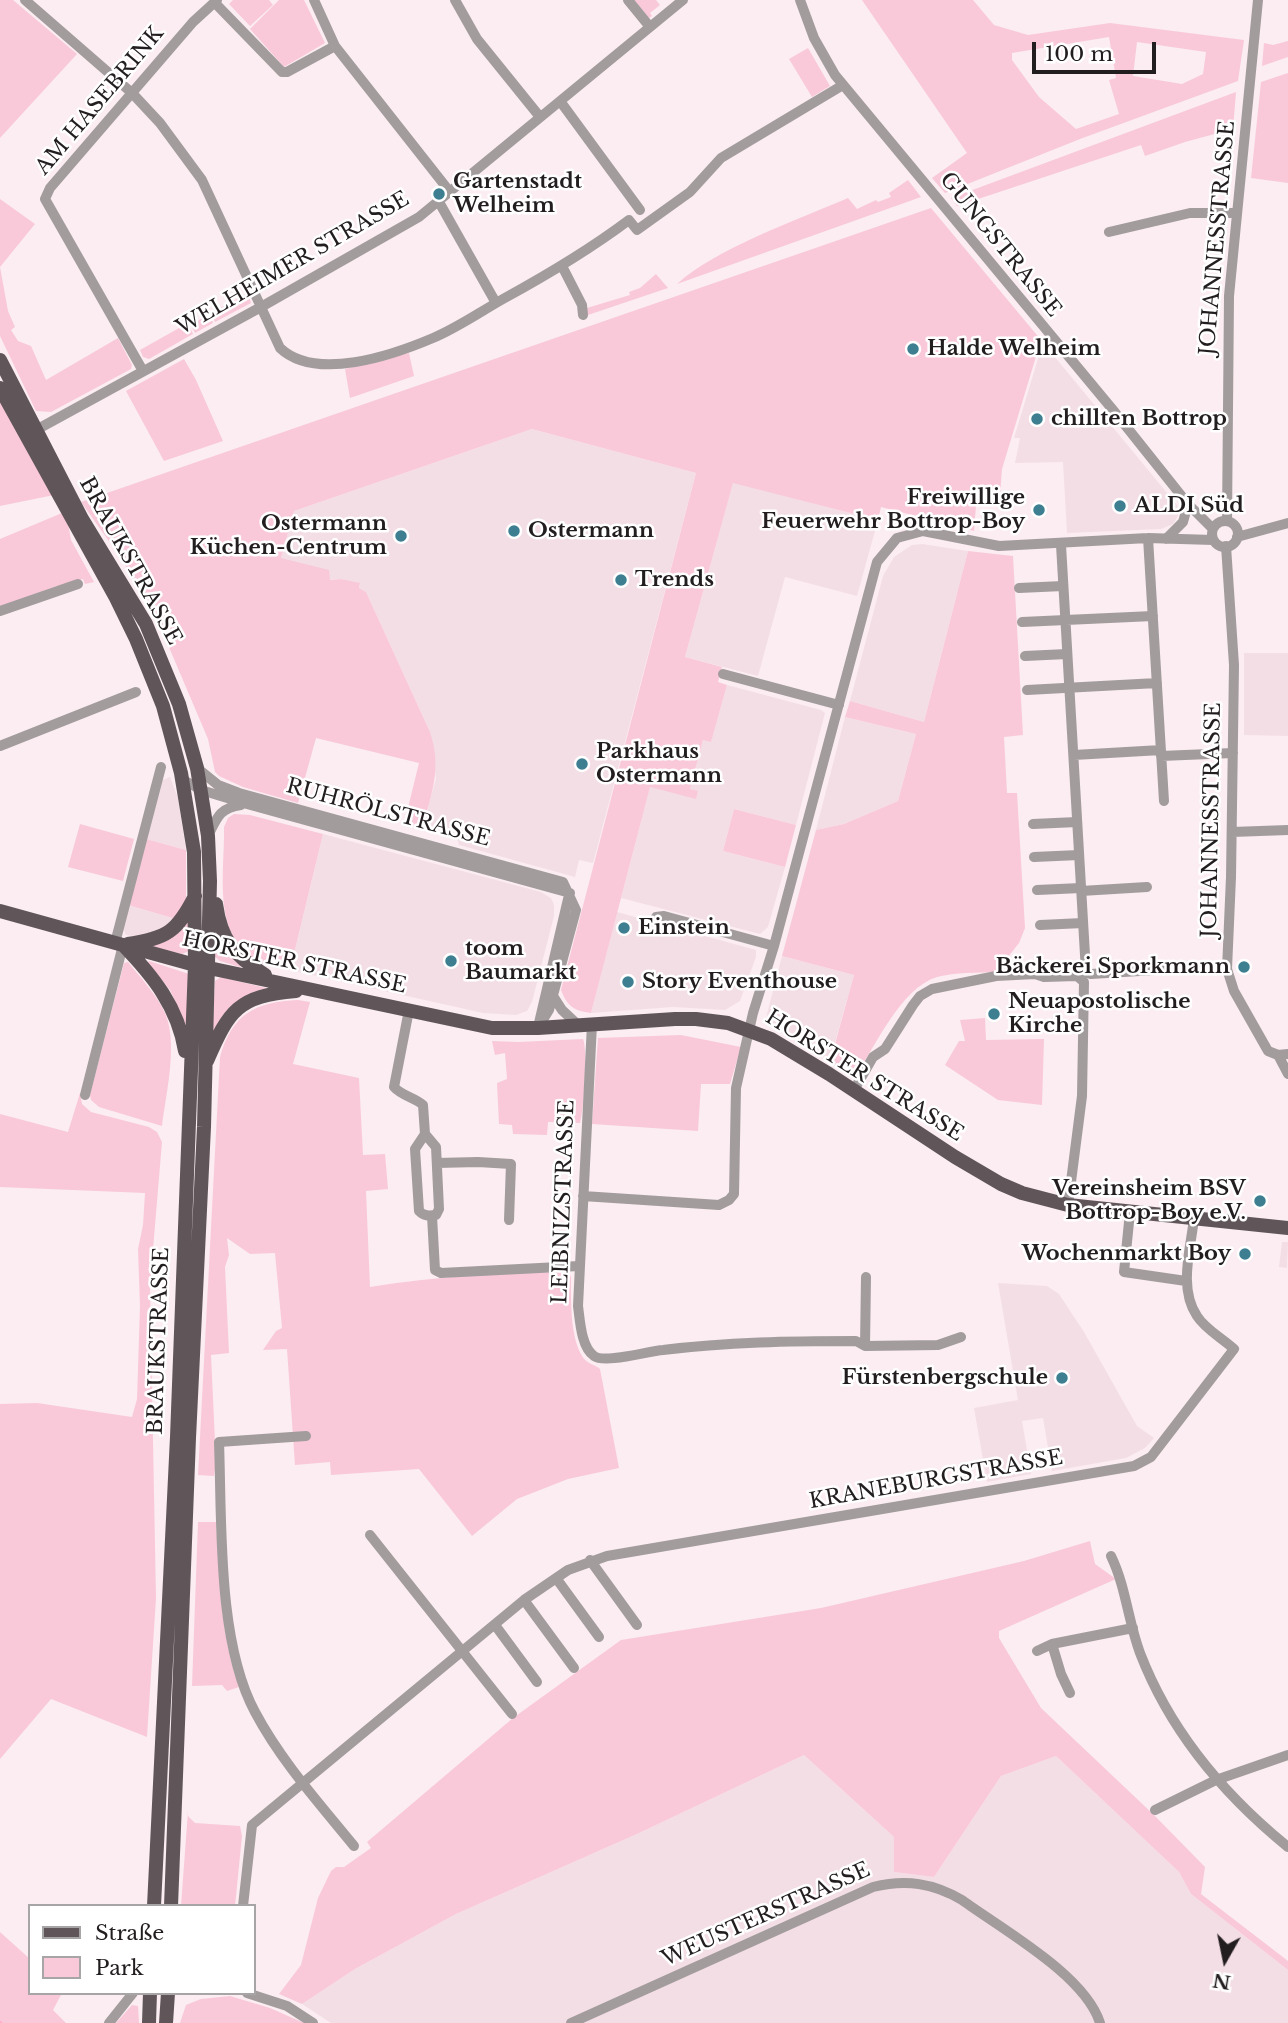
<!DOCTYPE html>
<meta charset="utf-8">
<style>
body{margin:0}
#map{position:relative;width:1288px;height:2023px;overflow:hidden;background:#fbedf1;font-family:"Libre Baskerville",serif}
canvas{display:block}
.legend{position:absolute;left:28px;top:1904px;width:228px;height:91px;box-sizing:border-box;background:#fff;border:2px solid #a7a5a5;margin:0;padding:9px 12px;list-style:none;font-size:21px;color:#221d1f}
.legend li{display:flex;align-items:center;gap:14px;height:35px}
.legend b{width:35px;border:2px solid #a7a5a5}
.north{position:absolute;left:1190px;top:1925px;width:70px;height:70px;-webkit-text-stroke:5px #fff;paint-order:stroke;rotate:189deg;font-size:19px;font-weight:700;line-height:28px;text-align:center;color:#221d1f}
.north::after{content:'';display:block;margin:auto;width:24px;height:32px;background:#221d1f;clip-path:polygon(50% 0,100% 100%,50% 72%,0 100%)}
.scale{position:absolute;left:1032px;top:42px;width:124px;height:32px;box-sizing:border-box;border:4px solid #221d1f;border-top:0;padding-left:9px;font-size:21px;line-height:24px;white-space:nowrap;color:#221d1f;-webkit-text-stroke:5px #fff;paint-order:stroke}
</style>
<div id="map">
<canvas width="1288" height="2023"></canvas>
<ul class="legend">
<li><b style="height:9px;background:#60565a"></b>Straße</li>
<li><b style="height:19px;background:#f9c9d9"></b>Park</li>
</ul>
<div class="north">N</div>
<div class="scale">100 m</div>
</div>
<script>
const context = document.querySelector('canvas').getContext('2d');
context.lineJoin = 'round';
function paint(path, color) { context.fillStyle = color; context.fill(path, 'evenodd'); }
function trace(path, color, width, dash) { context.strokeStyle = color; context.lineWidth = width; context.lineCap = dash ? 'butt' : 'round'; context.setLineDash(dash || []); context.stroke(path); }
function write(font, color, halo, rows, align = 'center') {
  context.font = font + ' "Libre Baskerville",serif'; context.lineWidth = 5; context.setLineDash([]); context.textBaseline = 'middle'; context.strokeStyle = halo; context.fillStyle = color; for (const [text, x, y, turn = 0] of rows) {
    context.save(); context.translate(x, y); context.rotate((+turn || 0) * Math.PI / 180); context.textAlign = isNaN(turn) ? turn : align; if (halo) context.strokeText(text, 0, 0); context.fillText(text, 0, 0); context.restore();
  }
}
paint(new Path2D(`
 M1045 345 1177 505 1178 516 1173 524 1161 529 1067 533 1063 462 1015 463 1020 438H1014L1040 352Z
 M532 429 696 473 593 863 579 860 575 877 459 845 457 837 422 828 436 779 430 732 366 592 359 588 360 584 341 579 329 580 281 558 294 511Z
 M733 482 878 520 857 596 785 577 758 676 685 657Z
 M922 544 968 551 924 722 850 701 883 576 894 557 912 545Z
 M1244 653H1288V736L1244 735Z
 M727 685 821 710 825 713 796 825 734 809 723 851 785 867 768 927 760 934 621 898 650 786 697 791 690 789 703 740 711 741Z
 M845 717 916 734 898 801 844 824 816 830Z
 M170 777 178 798 186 850 146 839 161 781Z
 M323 834 541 892 551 898 554 905V916L532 1002 527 1011 516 1015 483 1013 290 970Z
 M128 905 176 919 165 931 140 937 126 935 123 929Z
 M617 912 756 950V957L740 1001 725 1010 673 1007 591 1013Z
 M782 956 854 975 830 1060 772 1026 768 1020 767 1014Z
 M1282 1242H1288L1287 1268 1279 1267Z
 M998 1283 1047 1286 1059 1294 1084 1332 1137 1426 1154 1438 1145 1448 1126 1458 1052 1471 1043 1418 1022 1421 1031 1474 987 1482 974 1408 1018 1400Z
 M804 1755 894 1837V1872L934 1877 1001 1776 1056 1756 1179 1872 1191 1894 1288 1970V2023H331L302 2004 355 1969 456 1914 637 1834Z`), '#f4dee5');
paint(new Path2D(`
 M0 0H13L77 54 0 138Z
 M233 0H269L273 5 250 26 229 4Z
 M279 0H304L325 43 284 67 250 29Z
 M634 0H656L660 5 650 13 652 16 649 18Z
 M862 0H973L994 25 1028 35 1110 23 1244 40 1238 81 1080 139 945 193 932 178 967 153ZM1109 37 1116 78 1109 80 1119 114 1076 129 1039 97 1012 60V53ZM1137 42 1206 52 1203 74 1182 84 1133 76Z
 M1288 41V57L1262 66 1264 43 1273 45Z
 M808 48 830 86 812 97 789 59Z
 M1288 73V183L1251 178 1261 82Z
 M1236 92 1233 129 1185 142 1145 156 1141 145 957 206 951 198Z
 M908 180 921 197 677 284C717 248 797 220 848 198L857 209 876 200 878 202 891 197 889 193Z
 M0 199 35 224 0 267 8 311 15 327 11 330 18 341 31 346 46 380 118 338 132 365 131 369 51 412 36 411 0 336Z
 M931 208 1041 340 1002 469 1000 495 977 493 974 531 881 507 878 520 733 483 685 657 722 667 718 682 727 685 711 742 703 740 690 789 698 791 696 799 650 787 591 1013C574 1011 567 1006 561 990L696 473 532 429 294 511 281 558 329 570 330 580 341 579 360 583 359 588 366 592 430 732C442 769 432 793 422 828L404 824 419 763 316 738 298 803 243 787 219 776 215 772 208 739 157 619 121 558 81 502Z
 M656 274 668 288 585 316 587 308 630 295 629 292 640 288Z
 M248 293 251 303 215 322 211 313Z
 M209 314 213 323 195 333 191 325Z
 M188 323 193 334 149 359 143 357 140 350Z
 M409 353 414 376 350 398 345 369Z
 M184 359 196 380 223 441 164 461 126 391Z
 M0 389 59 494 0 506Z
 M62 513 68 523 71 540 94 582 85 584 83 579 54 587 0 607V539Z
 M968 551 1013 556 1023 735 1004 737 1007 793H1017L1025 928 1019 943 996 972C977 973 956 972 937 977 901 988 876 1045 856 1075L852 1077 830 1062 854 975 782 956 816 830 844 824 898 801 916 734 845 717 850 701 924 722Z
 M734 809 796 825 785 867 723 851Z
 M234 814 250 815 323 834 290 970C282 968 272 967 263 964 210 943 225 872 224 827L228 818Z
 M80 824 134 839 123 881 68 867Z
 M146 839 186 850V900L176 919 128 905Z
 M188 919 189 951 182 954 153 947 152 945Z
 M216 931 242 965 240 967 220 961 215 957Z
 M149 961 189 974 187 1028 170 990 148 963Z
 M128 962C140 977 155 993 164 1011 179 1041 166 1093 162 1126L99 1107 91 1100 90 1095 124 963Z
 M221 977 266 988 267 990 214 1032 212 1031 215 981Z
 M298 1000 310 1002 293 1064 359 1078 363 1155 385 1154 388 1189 366 1191 370 1287C436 1276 501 1273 568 1272L571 1277C571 1300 570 1336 582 1356 587 1364 594 1364 600 1369L619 1468 568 1479 517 1499 472 1536 419 1469 331 1475 330 1462 295 1465 287 1349 263 1350 276 1331 282 1328 275 1253 250 1254 227 1238 229 1255 225 1267 229 1353 211 1355 216 1463 214 1476 198 1475 220 1057C232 1014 255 1002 298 1000Z
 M985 1018 986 1040 1044 1039 1042 1105 998 1100 945 1065 959 1041H965L960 1020Z
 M681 1035 741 1047 730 1084H701L698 1131 592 1124 598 1038Z
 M583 1039C588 1050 584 1110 580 1123L548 1122 547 1135 513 1134 512 1125 499 1124 497 1083 507 1079 505 1053 495 1055 492 1041 518 1042Z
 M80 1093 82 1104 91 1112 149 1127 157 1132 162 1142 150 1285 156 1598 147 1737 51 1699 0 1759V1404L37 1403 132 1417 137 1399 140 1306 138 1249 143 1225 145 1193 0 1187V1114L68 1132Z
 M198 1522H216C220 1578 220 1634 239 1687L227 1691 222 1685 192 1686Z
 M1090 1541 1095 1564 1116 1579 999 1631V1638L1041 1708 1154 1815 1205 1867 1201 1894 1288 1961V1970L1191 1894 1179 1872 1056 1756 1001 1776 934 1877 894 1872V1837L804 1755 637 1834 456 1914 355 1969 302 2004 279 1994 301 1965 318 1898 331 1871 336 1867H344L371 1848 367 1842 513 1718 621 1640 821 1608 1024 1561Z
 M188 1811V1816L195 1823 240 1826 242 1836 235 1906H181Z
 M0 1932 30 1959V1993H62L53 2010 66 2023H0Z
 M230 1996 270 2008 304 2023H180L186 2005 201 1999Z
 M132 2005 138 2006 139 2023H116Z`), '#f9c9d9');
trace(new Path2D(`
 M0 2022 1 2023`), '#feaecb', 2.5);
trace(new Path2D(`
 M25 0 132 93 160 123 202 180 280 348C316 382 393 355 433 338 457 328 480 312 503 299 547 275 589 250 629 220L637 230 690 192 721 158 843 85
 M314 0 335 46 450 192
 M455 0 477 39 540 117
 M628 0 650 27
 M800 0 814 38 835 75 1113 410 1188 504 1213 529
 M215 3 282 72H287L335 46
 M560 101 640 210
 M439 202 496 303
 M1109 232 1190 213H1237
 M562 266 582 305 583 315
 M143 371 45 199 50 188 193 22 217 0
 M36 430 261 307 419 217 683 0
 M1227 521 1229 296 1258 0
 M1212 534a13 13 0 1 1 26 0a13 13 0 1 1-26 0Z
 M1237 537 1288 523
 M1148 538 1164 801
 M1166 539 1183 522 1188 504
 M1061 545 1086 972 1091 974 1172 969H1227
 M1226 546 1234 665 1231 877 1227 969 1234 991 1268 1051 1278 1055 1288 1054
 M1019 588 1063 586
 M0 611 78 584
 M1022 622 1153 616
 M1025 656 1067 654
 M723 674 839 705
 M1027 690 1157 683
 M0 746 136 692
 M1074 755 1161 750
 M1161 756 1233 753
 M197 768 218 785 239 793 563 882 576 910 549 1010 538 1028
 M182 779 201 790 247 804 570 893
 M1033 824 1077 822
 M1232 832 1288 830
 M208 836C217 818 219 808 241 805
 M1034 857 1079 855
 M1037 890 1081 888
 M1081 891 1147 887
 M656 917 664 916 774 946
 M1040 925 1083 923
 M115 943 161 767
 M553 996 562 1010 578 1025
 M409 1010 394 1087C402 1096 414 1097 423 1105L425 1134
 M539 1023 569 895
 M592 1024 578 1306C580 1320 581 1347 594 1356 605 1364 648 1351 663 1350 727 1342 791 1341 856 1341L865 1346 938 1345 961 1337
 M1278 1055 1288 1074
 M854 1090 873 1057 885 1049 913 1005 920 996 932 989 996 976 1035 974 1044 977 1077 976 1084 982 1082 1096 1068 1205
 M85 1095 123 945
 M425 1134 436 1147 439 1209 436 1215C429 1216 424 1216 419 1211L415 1149Z
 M437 1163 478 1162 511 1164 509 1220
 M583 1196 719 1205 729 1200 734 1194 736 1088 753 1013 774 946 877 562 897 538 923 531 999 546 1148 538 1213 540
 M1130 1212 1124 1272 1186 1281
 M432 1216 435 1270 441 1273 579 1266
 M865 1346 866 1277
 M306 1436 219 1442C222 1522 217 1642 255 1712 281 1761 319 1803 354 1846
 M370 1535 512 1714
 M1111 1556C1126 1587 1128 1621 1140 1653 1170 1731 1224 1795 1288 1847
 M590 1560 637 1625
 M556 1578 599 1637
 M524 1600 574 1668
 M495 1625 537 1682
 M1052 1644 1061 1674 1070 1693
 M1037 1651 1052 1644 1133 1628
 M1155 1810 1216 1780 1288 1755
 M243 1906 252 1825 524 1600 568 1570 607 1556 1134 1466 1151 1457 1234 1349C1222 1338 1205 1329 1197 1316 1178 1288 1191 1248 1194 1218
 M247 1993 287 2006 313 2023
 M109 2023 133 1993
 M571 2023 873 1887C906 1879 933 1883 962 1900 1003 1930 1085 1975 1100 2023`), '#a29c9d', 10);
trace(new Path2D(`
 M0 360 82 519 146 624 179 704 197 768 208 836 210 881 204 1127 189 1438 171 1906
 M0 388 115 596 136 639 163 706 181 773 194 852 195 965 177 1437 154 1906
 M216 904C221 941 235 956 265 975
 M0 911 195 965 492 1028H538L675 1019H696L728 1023 771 1039 829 1074 955 1157 1001 1184 1022 1193 1068 1205 1288 1228
 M128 944C167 938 177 932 195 896
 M123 945C153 976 178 1007 185 1051
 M207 1061C229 1010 238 996 296 991
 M149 2023 150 1993
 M166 2023 168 1993`), '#60565a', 14);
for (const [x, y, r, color] of [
 [439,194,7,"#3d7f91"],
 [913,349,7,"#3d7f91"],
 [1037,419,7,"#3d7f91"],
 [1120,506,7,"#3d7f91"],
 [1039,510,7,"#3d7f91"],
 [514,531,7,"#3d7f91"],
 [401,536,7,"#3d7f91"],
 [621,580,7,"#3d7f91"],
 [582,764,7,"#3d7f91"],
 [624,928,7,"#3d7f91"],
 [451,961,7,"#3d7f91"],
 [1244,967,7,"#3d7f91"],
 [628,982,7,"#3d7f91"],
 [994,1014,7,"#3d7f91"],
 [1260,1201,7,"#3d7f91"],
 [1245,1254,7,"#3d7f91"],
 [1062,1378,7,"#3d7f91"]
]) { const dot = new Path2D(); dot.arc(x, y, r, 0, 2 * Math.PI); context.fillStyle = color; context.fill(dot); trace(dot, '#fff', 2.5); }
write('21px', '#221d1f', '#fff', [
 ["AM HASEBRINK",100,101,-50],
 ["JOHANNESSTRASSE",1218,238,-85],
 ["GUNGSTRASSE",1000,245,51],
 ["WELHEIMER STRASSE",293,264,-30],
 ["BRAUKSTRASSE",130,561,61],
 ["RUHRÖLSTRASSE",388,813,15],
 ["JOHANNESSTRASSE",1212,820,-89],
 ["HORSTER STRASSE",294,963,12],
 ["HORSTER STRASSE",864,1076,32],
 ["LEIBNIZSTRASSE",564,1202,-88],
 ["BRAUKSTRASSE",159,1341,-88],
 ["KRANEBURGSTRASSE",936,1480,-10],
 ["WEUSTERSTRASSE",766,1915,-24]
]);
write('bold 21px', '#221d1f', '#fff', [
 ["Gartenstadt",453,182],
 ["Welheim",453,206],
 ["Halde Welheim",927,349],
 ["chillten Bottrop",1051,419],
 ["Freiwillige",1025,498,"right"],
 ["Feuerwehr Bottrop-Boy",1025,522,"right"],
 ["ALDI Süd",1134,506],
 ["Ostermann",387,524,"right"],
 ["Küchen-Centrum",387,548,"right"],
 ["Ostermann",528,531],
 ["Trends",635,580],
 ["Parkhaus",596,752],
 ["Ostermann",596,776],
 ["Einstein",638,928],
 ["toom",465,949],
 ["Baumarkt",465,973],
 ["Bäckerei Sporkmann",1230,967,"right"],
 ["Story Eventhouse",642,982],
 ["Neuapostolische",1008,1002],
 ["Kirche",1008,1026],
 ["Vereinsheim BSV",1246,1189,"right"],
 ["Bottrop-Boy e.V.",1246,1213,"right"],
 ["Wochenmarkt Boy",1231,1254,"right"],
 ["Fürstenbergschule",1048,1378,"right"]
], 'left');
</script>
